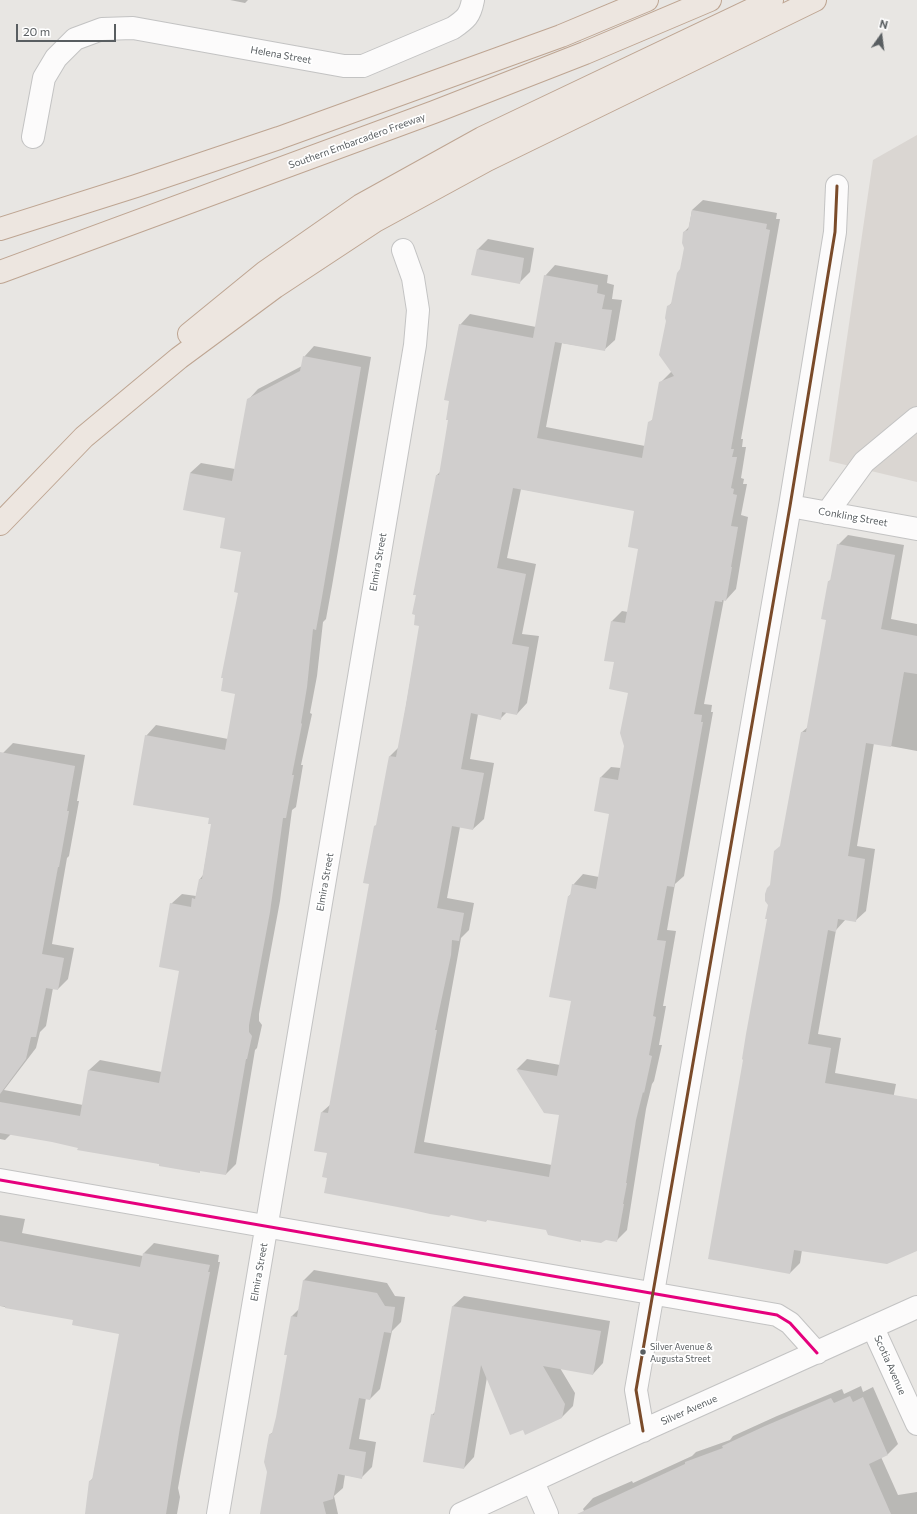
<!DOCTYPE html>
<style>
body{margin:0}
#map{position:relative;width:917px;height:1514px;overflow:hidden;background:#e8e6e3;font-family:Commissioner,sans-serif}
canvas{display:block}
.north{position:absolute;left:861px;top:16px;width:40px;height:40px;-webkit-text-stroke:3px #fff;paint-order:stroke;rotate:14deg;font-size:11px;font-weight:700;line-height:16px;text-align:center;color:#595e61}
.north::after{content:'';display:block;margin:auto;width:14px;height:18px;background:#595e61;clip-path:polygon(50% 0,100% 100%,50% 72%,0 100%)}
.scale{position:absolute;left:16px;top:24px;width:100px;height:18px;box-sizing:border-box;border:2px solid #595e61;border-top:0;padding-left:5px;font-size:12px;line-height:14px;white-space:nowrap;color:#595e61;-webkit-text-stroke:3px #fff;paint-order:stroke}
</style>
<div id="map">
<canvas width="917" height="1514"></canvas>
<div class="north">N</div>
<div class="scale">20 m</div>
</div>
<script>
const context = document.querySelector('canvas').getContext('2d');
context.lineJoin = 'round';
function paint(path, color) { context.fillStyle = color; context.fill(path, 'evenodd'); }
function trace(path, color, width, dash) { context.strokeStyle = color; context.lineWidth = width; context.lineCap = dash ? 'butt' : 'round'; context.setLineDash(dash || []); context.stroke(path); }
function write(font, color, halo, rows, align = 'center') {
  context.font = font + ' Commissioner,sans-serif'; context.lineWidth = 3.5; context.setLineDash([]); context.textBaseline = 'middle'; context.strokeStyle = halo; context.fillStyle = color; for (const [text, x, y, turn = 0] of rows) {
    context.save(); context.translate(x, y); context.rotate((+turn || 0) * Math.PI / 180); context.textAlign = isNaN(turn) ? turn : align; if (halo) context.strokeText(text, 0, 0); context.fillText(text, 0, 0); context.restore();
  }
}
paint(new Path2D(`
 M917 135V482L829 461 873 160Z`), '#dad6d2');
paint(new Path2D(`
 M230 0H248L245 3Z
 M703 200 777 213 776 219H780L741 439H743L742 447H746L741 478 744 479 743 484H747L741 515 748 517 736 589 726 600 724 599 704 704 712 705 711 712H713L684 876 675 884 667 930 676 931 663 1006H666L659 1045H662L654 1081 652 1084 646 1109 627 1230 617 1240 488 1219 486 1221 451 1214 328 1178V1152L322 1112 331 1104 370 884 377 824 390 756 399 747 420 625 437 475 441 471 449 420 460 325 470 314 536 327 545 276 555 265 608 275 607 283 614 285 612 299 622 300 615 340 604 350 562 343 546 427 645 446 649 423 653 419 660 383 672 371 667 321 668 307 673 301 681 270 685 248 684 232 689 227 692 210ZM521 489 635 510 639 548 628 612 622 611 612 621 605 660 615 661 629 692 625 746 621 768 611 767 601 777 610 813 599 877 583 874 573 885 571 894 569 896 572 1000 560 1065 527 1059 517 1069 544 1112 561 1114 552 1165 424 1142 461 938 469 930 474 903 447 898 460 827 473 829 484 819 494 763 470 759 478 714 501 718 507 712 517 714 527 703 539 636 522 634 536 564 507 558Z
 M488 239 534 248 530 272 519 283 477 250Z
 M314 346 371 357 332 586 326 619 323 622 317 676 310 713 312 714 301 765H303L296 807 292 810 280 901 259 1014V1021L262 1025 257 1048 255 1050 236 1164 226 1174 201 1170 199 1172 52 1141 11 1134 5 1140 0 1139V767L3 753 13 743 85 755 77 801H79L69 856 67 858 52 944 74 948 68 979 58 989 53 988 46 1026 40 1032 36 1048 4 1090 83 1105 89 1070 100 1060 162 1072 180 970 171 904 182 894 196 896 200 879 203 875 212 823 210 817 146 736 156 725 228 739 237 693 239 592 242 551 226 517 190 473 201 463 235 469 248 400 258 389 302 366 304 357Z
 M848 535 904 545 891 619 917 624V751L874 743 857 846 875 849 866 911 855 921 846 919 836 930 818 1034 841 1038 835 1073 896 1084 889 1119 917 1124V1250H802L800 1263 790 1273 768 918 771 884 782 845 802 732 808 727 827 619 829 581 832 579 838 545Z
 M0 1215 25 1219 22 1233 143 1256 144 1253 154 1243 219 1255 218 1262H220L183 1460 178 1488 180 1497 177 1514H86L90 1481 93 1478 120 1333 74 1319 0 1306Z
 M314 1270 387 1283 395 1296 405 1297 401 1322 392 1331 380 1389 370 1399 366 1398 359 1439 376 1442 372 1467 361 1478 345 1475 343 1488 334 1496 338 1514H261L268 1472 269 1435 273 1432 277 1417 288 1354 292 1316 299 1309 304 1280Z
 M464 1296 610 1321 603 1363 593 1374 560 1368 575 1393 573 1406 562 1417 487 1377 474 1457 464 1468 432 1415 435 1412 453 1306Z
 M861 1386 863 1392 873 1387 898 1444 888 1454 881 1457 898 1495 917 1492V1514H582L584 1511 583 1509 593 1498 632 1481 633 1483 692 1456 696 1452 730 1440 733 1436 777 1416 842 1389 844 1394Z`), '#0003');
paint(new Path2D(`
 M692 210 767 224 766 229 770 230 731 449H734L732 457H737L731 488 734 489 733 494 737 495 731 526 738 527 731 567H732L726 601 722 600V602L715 601 694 714 702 715 701 722H703L674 887 667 886 657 940 666 941 653 1016 656 1017 649 1055 652 1056 644 1093 643 1092 636 1120 626 1183H627L623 1204H624L617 1242 606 1240 601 1243 581 1240V1242L548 1235 546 1230 487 1220 486 1222 451 1215 449 1217 430 1214 408 1209 324 1193 327 1178 322 1177 327 1153 314 1151 321 1112 328 1113 369 884 363 883 374 826 376 825 389 756 396 757 406 704 419 626 414 625 415 615 412 614 416 595H413L436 475H439L448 420H446L449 401 444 400 459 324 533 338 544 275 598 285 597 293 605 295 602 309 612 310 605 351 555 342 537 438 642 458 648 422 652 420 659 382 674 376 659 355 666 321 665 318 667 306 671 304 677 273 680 269 684 248 682 243 683 232 688 230ZM513 488 634 511 628 547 638 549 625 623 611 621 604 661 614 662 609 689 628 693 620 733 624 746 618 780 600 777 594 811 609 814 596 889 572 884 570 896H568L549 997 571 1001 557 1076 516 1069 544 1113 559 1115 549 1177 414 1153 437 1030H435L451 955 452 940 459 941 464 913 437 908 445 866 452 826 473 830 484 773 461 769 471 713 501 720 502 712 517 715 529 647 512 644 526 574 497 568Z
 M477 249 524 258 520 284 471 275Z
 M303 356 361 367 322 597 316 630 313 629 307 687 301 723 302 724 292 775H294L286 818H283L270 912 249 1025V1032L252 1036 247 1059H246L226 1175 200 1171V1173L159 1166V1164L77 1150 78 1148 52 1142 0 1133V1102L80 1116 88 1070 159 1083 179 971 159 967 170 903 191 907 192 898 195 899 199 879H202L211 824H208L209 818 133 805 145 735 225 750 235 694 221 691 223 678H221L238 593 234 592 241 552 220 548 225 518 183 510 190 473 232 481 247 399 300 371Z
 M837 544 895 555 881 629 917 636V674L904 672 891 747 866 743 848 856 865 859 856 922 838 919 836 932 828 930 808 1044 831 1048 825 1083 917 1099V1251L887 1264 794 1250 790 1274 708 1259 743 1060 742 1059 746 1034 767 919H765L768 905 765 901V894L767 888 770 885 774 851 780 846 801 732H806L826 620 821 619 828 581H830Z
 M0 752 75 766 67 811H69L59 867H58L42 954 64 958 58 990 46 988 36 1037H31L26 1059 0 1094Z
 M0 1241 140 1267 143 1253 210 1265 208 1272H210L180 1427 166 1514H85L89 1481 92 1480 119 1334 72 1325 73 1320 5 1308V1306H0Z
 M303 1280 377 1293 385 1306 395 1307 391 1333 384 1332 370 1400 359 1398 349 1449 366 1452 362 1479 338 1474 333 1499 323 1502 326 1514H260L267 1472 264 1462 269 1435 272 1433 276 1417 287 1355H284L291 1316 297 1317Z
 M452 1306 601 1331 593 1375 543 1366 565 1404 562 1418 525 1435 523 1430 510 1435 481 1365 464 1469 423 1462 431 1414 434 1415Z
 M850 1396 853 1402 863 1397 888 1455 869 1464 891 1514H577L685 1464V1462L723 1448 722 1446 765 1426 831 1398 834 1403Z`), '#d0cecd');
const minor = new Path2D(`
 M33 137 44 78 56 58 75 39 102 29 133 28 344 66H363L453 28C466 19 470 16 473 0
 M790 506 917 529
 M827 513 864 462 917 418
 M0 1180 777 1315 790 1323 817 1353
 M873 1328 917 1424
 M643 1431 636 1390 790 506 835 232 837 186
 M533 1482 547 1514
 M218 1514 415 345 418 310 413 278 403 250
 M461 1514 606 1447 917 1307`);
const highway = new Path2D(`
 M0 229 136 186 279 138 561 36 647 0
 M0 272 434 112 585 53 710 0
 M189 334 265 272 361 205 482 138 772 0
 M0 524 84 437 179 358 275 287 375 221 487 160 815 0`);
trace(minor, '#c3c3c3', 24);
trace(highway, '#bea592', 24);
trace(minor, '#fcfbfb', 22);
trace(highway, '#ede6e0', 22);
trace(new Path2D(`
 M0 1180 777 1315 790 1323 817 1353`), '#e5007d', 3);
trace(new Path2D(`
 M643 1431 636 1390 790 506 835 232 837 186`), '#7a4b2a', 3);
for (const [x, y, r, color] of [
 [643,1352,3.5,"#595e61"]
]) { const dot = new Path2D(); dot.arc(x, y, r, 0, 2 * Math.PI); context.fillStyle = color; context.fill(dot); trace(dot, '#fff', 1.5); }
write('9px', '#595e61', '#fff', [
 ["Silver Avenue &",650,1347],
 ["Augusta Street",650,1359]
], 'left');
write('10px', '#595e61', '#fff', [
 ["Helena Street",281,55,10],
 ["Southern Embarcadero Freeway",357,141,-20],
 ["Conkling Street",853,517,10],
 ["Elmira Street",378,562,-80],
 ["Elmira Street",325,882,-80],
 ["Elmira Street",259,1272,-80],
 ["Scotia Avenue",890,1365,66],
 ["Silver Avenue",689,1410,-24]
]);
</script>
